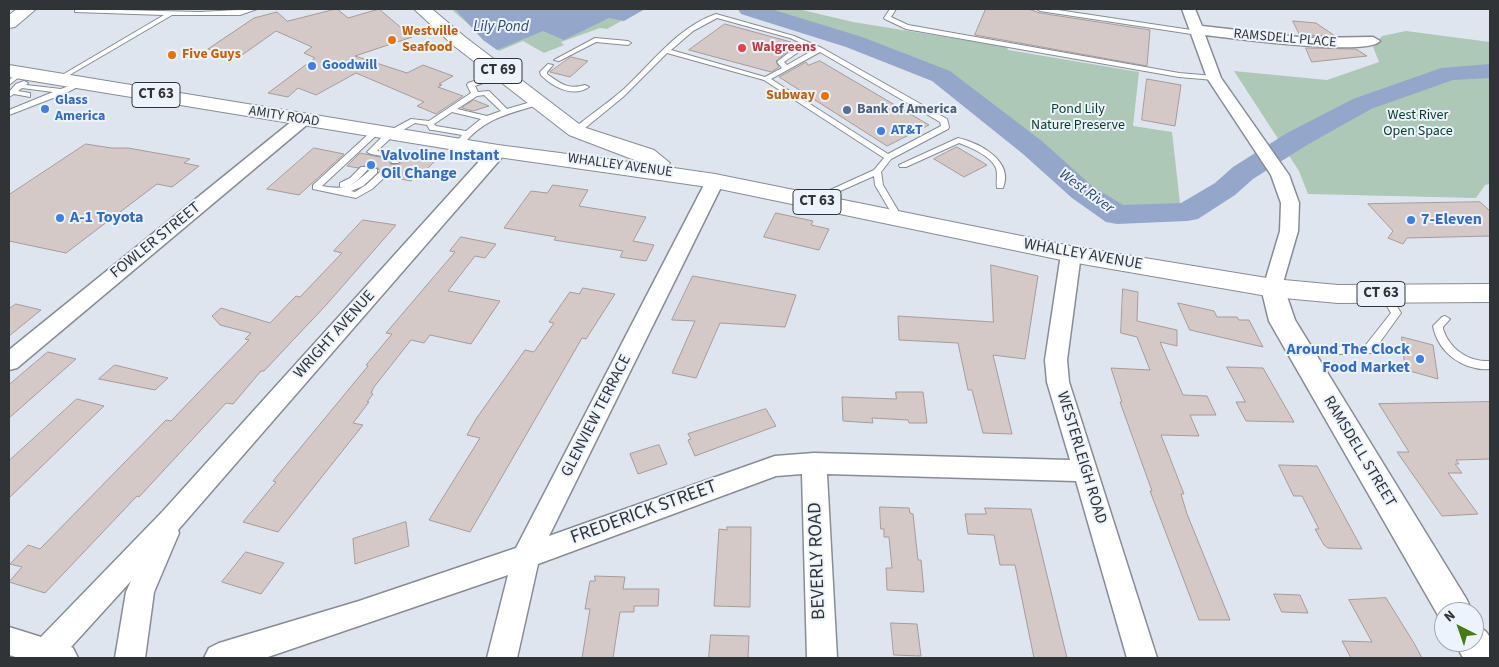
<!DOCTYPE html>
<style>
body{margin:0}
#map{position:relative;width:1499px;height:667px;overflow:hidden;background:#dfe5ee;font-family:"Source Sans 3",sans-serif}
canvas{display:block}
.frame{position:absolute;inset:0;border:10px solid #313437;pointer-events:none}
.north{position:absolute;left:1434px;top:602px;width:50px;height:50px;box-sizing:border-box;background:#ecf3fc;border:1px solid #a1a7ad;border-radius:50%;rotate:319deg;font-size:14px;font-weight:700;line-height:20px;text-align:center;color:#313437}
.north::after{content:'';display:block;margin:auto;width:18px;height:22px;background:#447c13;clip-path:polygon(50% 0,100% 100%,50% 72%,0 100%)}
</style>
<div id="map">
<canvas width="1499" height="667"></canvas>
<div class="frame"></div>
<div class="north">N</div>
</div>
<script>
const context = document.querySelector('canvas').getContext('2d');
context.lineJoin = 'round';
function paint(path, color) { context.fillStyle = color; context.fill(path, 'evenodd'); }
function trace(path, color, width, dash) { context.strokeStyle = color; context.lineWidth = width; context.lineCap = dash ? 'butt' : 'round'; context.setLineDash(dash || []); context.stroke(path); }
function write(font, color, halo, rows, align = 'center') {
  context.font = font + ' "Source Sans 3",sans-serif'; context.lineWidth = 4; context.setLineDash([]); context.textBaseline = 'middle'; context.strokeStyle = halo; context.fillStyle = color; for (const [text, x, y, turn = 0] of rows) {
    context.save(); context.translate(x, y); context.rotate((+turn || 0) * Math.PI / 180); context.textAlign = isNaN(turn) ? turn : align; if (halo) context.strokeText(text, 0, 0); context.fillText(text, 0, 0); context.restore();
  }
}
paint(new Path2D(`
 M451 9H643L607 29 600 28 564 41 561 42 564 45 544 53 523 41 499 51Z
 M740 9H798L853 22 1007 47 1008 50 1139 72 1133 126 1172 132 1181 212C1139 214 1112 210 1075 188L935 81 869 50Z
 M1406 31 1490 42V184L1485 185 1476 198 1308 194 1299 171 1234 71 1327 80 1379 62 1373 47 1382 36Z`), '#adc8b7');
paint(new Path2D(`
 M455 9H645L624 21 609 18 564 40 543 31 497 50 483 40Z`), '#94a7cb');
paint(new Path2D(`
 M738 9H771L862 37 950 71 1043 142 1092 186 1123 205 1181 203 1215 183 1233 167 1287 133 1353 99 1441 68 1490 64V78L1453 80 1371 109 1307 145 1253 179 1235 195 1198 219 1187 221 1117 224 1106 222 1072 198 1023 154 932 81 846 47 741 14Z`), '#94a7cb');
const building = new Path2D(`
 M337 9 348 18 379 9 412 37 355 56 407 73 423 65 453 76 439 84 442 85 438 87 463 96 436 114 417 106 424 102 356 73 316 95 298 88 288 97 268 93 315 58 304 53 312 47 276 31 242 55 208 49 254 18 277 12 287 21Z
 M986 9H1028L1040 13 1150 30 1147 66 975 35Z
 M1293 21 1316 23 1335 36 1300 35Z
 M725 24 791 42 794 46 776 61 779 67 771 72 689 50Z
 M1306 48 1356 49 1367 56 1312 62Z
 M571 57 588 61 570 77 550 72Z
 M820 61 929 125 887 146 779 77 806 62 808 65Z
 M1147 79 1181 85 1175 126 1142 120Z
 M474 100 489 106 473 111 462 108Z
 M86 144 111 148H128L190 159 184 163 199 166 172 187 157 184 66 253 9 241V195Z
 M957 147 987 165 964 177 934 159Z
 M314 148 344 154 299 195 267 189Z
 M414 152 439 157 417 179 413 178 411 181 390 177 392 174 389 173 387 169 379 170 378 168H370L367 165 358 168 347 166 360 153 390 159V164L398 165Z
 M553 185 588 190 579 206 646 217 633 241 654 245 646 261 620 257 623 251 554 240 556 237 504 228 531 191 547 193Z
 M1480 202 1490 211V236L1407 238 1403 244 1388 238 1393 231 1368 204Z
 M776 213 813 221 811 225 829 229 819 250 764 237Z
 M363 220 396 225 327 304 264 371H261L233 404 226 403 139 497 137 496 45 593 9 582 22 567 10 564 28 545 40 549 166 420 171 421 249 340 245 339 251 333 220 325 212 316 221 308 270 323 296 296 300 297 342 253 334 251Z
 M461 237 496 244 485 258 475 256 448 291 500 301 471 344 430 335 424 343 411 340 374 387 371 393 373 394 367 402H369L353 423 363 425 278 532 243 522 276 482 273 481 368 366 366 365 392 334 386 333 455 252 450 251Z
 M991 265 1038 276 1025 359 993 355 1012 434 983 433 972 390H968L958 343 899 340 898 316 993 322Z
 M693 276 796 295 785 327 720 323 696 378 672 373 695 321 672 320Z
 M583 288 615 294 586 339 582 338 470 532 429 520 480 438 467 435 476 419 525 350 534 352 554 323 549 322 570 292 579 294Z
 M1123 289 1138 292 1137 321 1177 330V346L1160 342 1183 395 1207 396 1216 415H1190L1199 436 1161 435 1184 494H1181L1187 514 1230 620H1199L1150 491H1152L1120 402H1122L1111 368 1150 370 1137 337 1121 333Z
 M1178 303 1214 311 1217 317H1237L1239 320H1249L1263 347 1190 330Z
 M16 304 41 310 9 336V309Z
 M1402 337 1433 345 1438 379 1410 371V365L1405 364Z
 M48 352 76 359 9 418V385Z
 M115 365 168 378 155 390 99 379Z
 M1227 367 1263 368 1294 422 1246 421 1236 402H1245Z
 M896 392H923L927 423H909L908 420 872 418 873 423 843 421 842 397 896 399Z
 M77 399 104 406 9 498V461Z
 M1490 402V459L1456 460 1459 464H1455L1462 473H1448L1478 514 1442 516 1397 452H1409L1379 404Z
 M766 409 776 426 695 456 688 440 691 439 688 434Z
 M659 445 667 464 638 474 630 454Z
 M1279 465 1317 466 1362 549 1328 548 1324 545 1315 529H1319L1302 496H1294Z
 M880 507 909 508 910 513 913 514 918 560H921L924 592 887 590 886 568H892L889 537H884V529H881Z
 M985 508 1031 509 1067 658H1034L1015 565H1000L994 535 968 534 965 514H986Z
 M406 522 409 546 355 564 353 539Z
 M727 527H751L750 607 714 606 719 529 727 530Z
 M246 552 284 563 261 594 222 582Z
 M595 576 625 577 623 589H659L658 606H634V612H620L613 658H582L590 609H585L590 581H595Z
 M1274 594 1300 595 1308 613 1282 612Z
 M1386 598 1414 643 1422 658H1351L1342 641 1372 642 1349 600Z
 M891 623 917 624 921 656 894 655Z
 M711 635 749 636 748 658H709Z`);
paint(building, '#d5c9c8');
trace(building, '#a69b9a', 1);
const service = new Path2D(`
 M77 9 200 12 257 9 240 15H172L61 80H57V78L164 15 75 12V10Z
 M890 9H896L891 17 908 25 1179 73 1214 76 1218 78 1214 80 1179 77 906 29 885 19 884 18Z
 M1037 9H1051L1198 31 1201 33 1198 35 1040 11Z
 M716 14 794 36 822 48 947 119 949 127 948 129 891 159 881 172 883 185 903 219 902 221 899 222 895 219 875 185 874 176 813 203H807L806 201 874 170 884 158 764 80 667 53 623 97 579 133H573V129C590 115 608 103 624 89 653 62 678 27 716 14ZM717 18 790 38 801 43 778 61 777 62 782 68 765 77 671 50 693 31ZM807 46 815 49 787 65 784 62ZM820 52 940 122 941 126 888 154 771 79Z
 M595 38 628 41 631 43 628 45 596 42 559 61 554 60Z
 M548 64 553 65 547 72V74C561 84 568 90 585 85L589 87C573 98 553 87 541 75L540 72Z
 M19 72 24 73 9 85V80Z
 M502 72 504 73V75L475 86 478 92 489 91 507 109 538 100H541V104C508 114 484 118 462 146H456L455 144 462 135 433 130H430L427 125 415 123 393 136 377 151 402 155 403 157 398 163H392L391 161 393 158 371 154 367 152 387 132 411 119 429 121 471 93 467 85 468 83ZM484 95 501 111 487 116 457 109 477 96ZM452 112 481 119 466 131 436 126 434 124Z
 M24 81 28 83 26 85 61 89 81 81 85 83 66 93 9 115V110L53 92 22 88 18 91 30 93V97L14 94 9 97V92L16 84Z
 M373 130H376L380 132 322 186C346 191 354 185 371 169H377V173L363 186 351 191 355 192 366 185 381 171H387V175L372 189 356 198 313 189V185Z
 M958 138C980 143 1014 161 1003 188H997C996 182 998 174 996 168 991 156 970 147 959 143L906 167H900L899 165Z
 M361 167H367L368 169C361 177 352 188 340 187V183L350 178Z
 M1385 291 1388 292 1401 313 1372 353 1297 355 1296 352 1297 349 1301 348 1365 346 1391 313 1380 294Z
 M1445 316 1450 319 1443 327V329C1450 350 1469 362 1490 361V369C1464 371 1438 353 1433 326L1442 317Z`);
const minor = new Path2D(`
 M1182 9H1195L1202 26 1307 38 1373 37 1380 41C1368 57 1230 38 1205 35L1221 78 1289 175 1299 203 1298 231 1280 293 1273 295 1266 293 1263 288 1280 231 1281 203 1271 175 1207 78Z
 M303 115 311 120 309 123 17 368 9 370V350L297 117Z
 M498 146 504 147 506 151 504 155 178 530 179 533 154 592 145 658H115L126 592 131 581 71 647 73 648 78 658H19L9 655V627L41 637 163 511 492 147Z
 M715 176 721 177 724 181 549 536 775 456 814 453 1070 460 1047 382 1045 360 1061 254 1064 250 1071 248 1078 250 1081 254 1067 360 1069 382 1157 658H1127L1076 481 827 474 837 658H807L802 474 776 476 538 564 517 658H487L508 575 265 658H204L209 648 219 643 359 601 516 548 706 181 709 177Z`);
const tertiary = new Path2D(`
 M1273 280 1282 282 1295 320 1467 600 1472 612H1444L1443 624 1269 321 1261 288 1264 282Z
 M1474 625C1494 633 1490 639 1490 658H1463L1455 642H1474Z`);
const primary = new Path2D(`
 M414 9H432L465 37 583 127 654 150 670 163 667 167 715 174 1071 246 1273 279 1338 285 1490 284V302L1338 303 1273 297 1071 262 715 188 498 157 9 77V65L498 145 645 164 569 135 453 45Z`);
const motorway = new Path2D(`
 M17 9H36L15 27 9 28V15Z`);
trace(service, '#878c95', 2);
trace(minor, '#878c95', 3);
trace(tertiary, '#878c95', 3);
trace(primary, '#878c95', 2);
trace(motorway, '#878c95', 2);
paint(service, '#fff');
paint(minor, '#fff');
paint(tertiary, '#fff');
paint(primary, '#fff');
paint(motorway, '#fff');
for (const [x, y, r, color] of [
 [392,40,5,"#e8710a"],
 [742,48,5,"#e0444e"],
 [172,55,5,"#e8710a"],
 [312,66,5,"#3f7fe0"],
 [825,96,5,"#e8710a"],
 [45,109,5,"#3f7fe0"],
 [847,110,5,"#5c6f8a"],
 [881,131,5,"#3f7fe0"],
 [371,165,5,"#3f7fe0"],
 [60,218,5,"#3f7fe0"],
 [1411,220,5,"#3f7fe0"],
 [1420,359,5,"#3f7fe0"]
]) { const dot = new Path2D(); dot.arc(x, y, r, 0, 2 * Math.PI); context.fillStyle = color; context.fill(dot); trace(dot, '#ecf3fc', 2); }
write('bold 14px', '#c56008', '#ecf3fc', [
 ["Westville",402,32],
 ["Seafood",402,48],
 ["Five Guys",182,55],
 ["Subway",815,96,"right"]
], 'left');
write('14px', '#313437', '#ecf3fc', [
 ["RAMSDELL PLACE",1285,39,5],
 ["AMITY ROAD",284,117,9],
 ["WHALLEY AVENUE",620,166,8]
]);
write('bold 14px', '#be3a42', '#ecf3fc', [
 ["Walgreens",752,48]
], 'left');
write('bold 14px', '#366cbe', '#ecf3fc', [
 ["Goodwill",322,66],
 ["Glass",55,101],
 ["America",55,117],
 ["AT&T",891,131]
], 'left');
write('bold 14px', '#4e5e75', '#ecf3fc', [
 ["Bank of America",857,110]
], 'left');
write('14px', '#063c23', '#ecf3fc', [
 ["Pond Lily",1078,110],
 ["Nature Preserve",1078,126],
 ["West River",1418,116],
 ["Open Space",1418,132]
]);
write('italic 15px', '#2d4676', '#ecf3fc', [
 ["Lily Pond",501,28],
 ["West River",1086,192,36]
]);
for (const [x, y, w] of [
 [498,71,48],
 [156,95,48],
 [817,202,48],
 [1381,294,48]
]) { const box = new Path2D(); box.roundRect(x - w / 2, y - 12.5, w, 25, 4); context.fillStyle = '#ecf3fc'; context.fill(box); trace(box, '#313437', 1); }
write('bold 15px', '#313437', null, [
 ["CT 69",498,71],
 ["CT 63",156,95],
 ["CT 63",817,202],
 ["CT 63",1381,294]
]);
write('bold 16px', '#366cbe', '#ecf3fc', [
 ["Valvoline Instant",381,156],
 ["Oil Change",381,174],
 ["A-1 Toyota",70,218],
 ["7-Eleven",1421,220],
 ["Around The Clock",1410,350,"right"],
 ["Food Market",1410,368,"right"]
], 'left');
write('16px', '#313437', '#ecf3fc', [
 ["FOWLER STREET",156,241,-39],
 ["WHALLEY AVENUE",1083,255,10],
 ["WRIGHT AVENUE",335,335,-48],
 ["GLENVIEW TERRACE",597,416,-63],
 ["RAMSDELL STREET",1359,452,59],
 ["WESTERLEIGH ROAD",1081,458,73]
]);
write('19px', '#313437', '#ecf3fc', [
 ["FREDERICK STREET",644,513,-20],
 ["BEVERLY ROAD",818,561,-92]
]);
</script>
